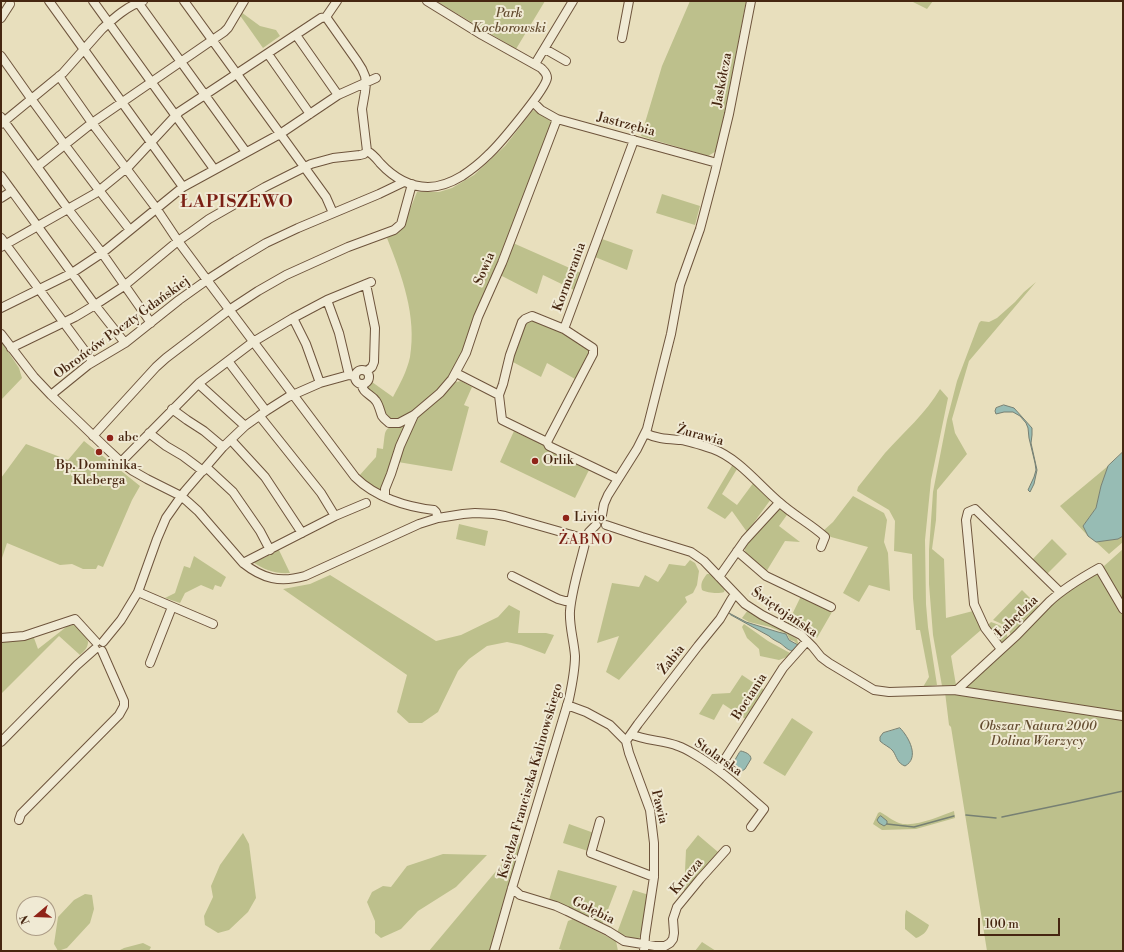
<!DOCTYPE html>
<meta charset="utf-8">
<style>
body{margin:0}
#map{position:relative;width:1124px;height:952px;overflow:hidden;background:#e8dfbd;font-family:"Libre Bodoni",serif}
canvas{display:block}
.frame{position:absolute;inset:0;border:2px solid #462611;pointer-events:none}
.north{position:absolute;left:16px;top:896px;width:40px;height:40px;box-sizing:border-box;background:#f0ead4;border:1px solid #ac9c86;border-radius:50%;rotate:251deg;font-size:11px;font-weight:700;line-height:16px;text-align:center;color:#462611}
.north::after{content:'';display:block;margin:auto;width:14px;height:18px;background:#8f2418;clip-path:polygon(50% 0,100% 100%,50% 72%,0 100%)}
.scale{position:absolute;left:978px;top:918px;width:82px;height:18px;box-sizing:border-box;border:2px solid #462611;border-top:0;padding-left:5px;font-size:12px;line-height:14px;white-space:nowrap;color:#462611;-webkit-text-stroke:3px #f0ead4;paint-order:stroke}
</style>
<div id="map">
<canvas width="1124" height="952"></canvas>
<div class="frame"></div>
<div class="north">N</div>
<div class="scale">100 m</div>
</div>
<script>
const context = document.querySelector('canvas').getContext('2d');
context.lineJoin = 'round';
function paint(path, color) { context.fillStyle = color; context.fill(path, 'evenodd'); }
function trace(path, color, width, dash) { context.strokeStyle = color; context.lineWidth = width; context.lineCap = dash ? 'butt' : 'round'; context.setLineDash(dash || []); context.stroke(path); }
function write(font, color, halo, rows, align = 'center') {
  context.font = font + ' "Libre Bodoni",serif'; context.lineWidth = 4; context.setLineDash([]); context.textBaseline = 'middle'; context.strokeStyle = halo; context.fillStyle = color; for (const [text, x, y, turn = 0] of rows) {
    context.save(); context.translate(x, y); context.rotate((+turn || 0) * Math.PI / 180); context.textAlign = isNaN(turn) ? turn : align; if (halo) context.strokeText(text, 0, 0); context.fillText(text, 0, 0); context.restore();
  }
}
paint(new Path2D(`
 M436 1H545L516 49Z
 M690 1H746L718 150 708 156 641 136 662 66Z
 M911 1H933L927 9Z
 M241 12 260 26 276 30 280 36 263 48 239 14Z
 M533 110 552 122 458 363 442 386 419 407 405 418 396 420 389 419 366 388 372 382 393 397C400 384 407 371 410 357 417 316 402 276 387 238L402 229 417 192H439L452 188 474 175 505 146Z
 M662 194 700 206 695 225 656 213Z
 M602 239 633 250 627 270 595 257Z
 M513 243 581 273 574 290 543 275 537 294 500 275Z
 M1036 282 969 361 952 419 955 433 967 454 937 490 936 520 932 549 944 559 946 618 973 611 981 630 951 656 956 685 942 686 933 635 929 584V550L933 492 947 420 957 381 979 323 981 321 989 322 997 318 1015 302 1024 292Z
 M530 320 564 332 588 347 590 354 575 379 547 363 541 377 511 361 526 322Z
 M1 341 19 368 22 378 1 400Z
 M461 381 472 387 464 405 469 407 452 471 398 462 409 429 418 415 456 382Z
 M940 389 948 398 931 480 925 540 926 604 928 627 937 685 923 687 929 677 920 630H916L913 598 912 554 894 551 895 521 889 510 857 491 858 487C867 476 876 464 885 453 904 432 926 413 940 389Z
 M402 425 404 428 381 493 358 477 376 457 377 448 383 449C386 430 382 427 402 425Z
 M514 431 590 468 575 498 500 462Z
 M84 441 140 486 132 500 103 567 98 565 96 569H83L72 564 60 565 7 543 1 561V478L26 444 68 460Z
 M733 464 737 469 722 494 737 505 754 482 771 499 747 532 732 511 725 519 707 508Z
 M1108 466 1101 486 1096 508 1083 526 1088 536 1060 506Z
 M853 496 884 513 887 520 884 542 888 553 890 591 869 585 859 602 843 593 868 547 831 537 823 531 833 522Z
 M779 509 789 512 779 526 800 542 785 541 766 572 746 554 744 546 772 512Z
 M459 524 488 531 485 546 456 539Z
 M1123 536V542L1109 554 1096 542 1118 539Z
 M1052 539 1067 554 1047 574 1032 560Z
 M278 548 290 573C276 574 264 570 253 562L266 557Z
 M1123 549V951H987L951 727 949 725 945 692 952 691 1068 591 1104 566Z
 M194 556 226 577 221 587 215 585 213 590 201 585 185 593 180 603 165 598 175 593 184 566 190 568Z
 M690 560 695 563 699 571 697 585 693 593 685 597 687 602 619 680 606 672 619 636 597 643 612 583 639 587 645 575 658 582 665 572 669 564 685 566Z
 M707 574H711L725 589 724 592C719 594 707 593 702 590 700 583 703 579 707 574Z
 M330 575 436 641 461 635 498 617 509 605 520 611 518 633H546L554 635 545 654 521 645 507 642 487 646 469 659 458 671 438 712 422 723H409L397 712 407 675 283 589 310 584Z
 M1022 590 1039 607 1011 636C1009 626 1002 624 993 620Z
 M801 596 832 612 817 638 788 623Z
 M748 610 797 639 799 646 794 641 790 640 787 634 770 627 749 622 742 618Z
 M991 622C1001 625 1006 628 1008 639L1002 644 987 626Z
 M70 624V626C73 625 74 624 77 626 79 628 88 639 88 642 88 648 84 651 80 655L59 636 1 694V641L32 636 34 638 38 649Z
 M744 624 768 641 790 653 787 657 779 660 760 656 759 649 747 638 742 627Z
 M742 675 766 691 747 720 723 704 714 720 699 714 712 694 730 693Z
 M792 718 813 732 785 776 763 763Z
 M954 811 955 818 916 829 882 830 873 824 878 813 880 812C886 815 893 821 899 823 914 828 940 816 954 811Z
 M569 824 594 833 588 851 563 843Z
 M243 833 249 844 256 898 248 912 229 930 218 933 205 925 204 916 213 897 211 886 220 865Z
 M698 835 718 852 684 892 686 850Z
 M523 839 492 951H429Z
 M443 854 487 855 456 887 418 911 401 929 381 938 375 933V921L367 902 372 892 383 886 391 887 407 866Z
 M558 870 617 886 602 925 566 906 549 900Z
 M633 890 649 895 642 935 637 940 617 933Z
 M85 894 92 895 94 909 90 923 67 948 58 951 54 944 58 917 74 900Z
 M906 910 929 925C927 932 922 936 916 938L905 929V915Z
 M573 919 616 941 618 951H565L559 949 568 921Z
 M702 942 716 951H695Z
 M143 943 151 947 149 951H118L124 948Z`), '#bdc08c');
const water = new Path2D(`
 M1004 405 1014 408 1032 428V435L1031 443 1037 470 1034 484 1030 492 1028 490 1034 477 1036 470 1035 463 1029 438 1028 428 1026 423 1020 416 1013 412H1004L996 414 995 411 996 408Z
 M1123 452V536L1118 539 1096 542 1088 536 1083 526 1096 508 1101 486 1108 466Z
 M729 613 746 622 778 632 786 634 789 640 798 645C792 656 787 648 780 643 776 641 772 639 769 636L731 615Z
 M900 728C909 737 920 758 905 766 897 763 897 757 893 751 890 747 884 745 880 741V737L883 733Z
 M741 751C745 752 751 754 751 759L745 769 739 773 732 767V765L739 753Z
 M881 816 887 821V824L884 826 879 823 877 820 879 817Z`);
paint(water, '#97bcb4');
trace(water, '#778073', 1);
trace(new Path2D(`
 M966 815 996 818
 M1002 817 1069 803 1123 791
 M887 824 914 827 954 816`), '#778073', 1.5);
const minor = new Path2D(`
 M49 1 183 187
 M93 1 214 169
 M137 1 246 152
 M184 1 326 197 333 213
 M337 1 326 17 357 61 362 69 365 76 366 83 365 92 362 109 367 151C373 154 376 158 380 163 393 177 408 187 428 187 440 187 452 182 462 176 471 170 480 163 488 155 499 145 546 89 547 78 547 73 544 71 541 68L482 35 427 1
 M1 18 10 4
 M296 35 338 95
 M622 38 629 1
 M545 49 566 61
 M268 54 310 114
 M1 56C42 115 85 173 130 230
 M535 64 573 1
 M59 76 92 123 156 208 178 241 207 280 355 477C375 497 406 507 434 510L436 512 438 518
 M533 102 541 110 557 119 717 163
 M1 117 68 209 102 253 151 323
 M1 124 63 73 102 29C114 18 127 6 143 1
 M38 166 92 123 224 32 228 28 244 1
 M1 176 95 305 125 343
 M1 198 12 191
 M1 238 93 362
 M1 247 96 193 129 166 179 112 321 18 326 17
 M366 284 375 328 374 362 372 367 367 371
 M327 300 339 333 349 375
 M1 308 72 273 102 253 183 187 280 134 338 95 376 78
 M293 318 306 344 320 383
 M1 334 34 377 51 395 106 448 121 462 133 471 147 479 181 496 188 502 198 511 243 563C263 579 280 583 305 576L419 524 438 518 463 514 475 513 494 514 505 516 586 539
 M11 348 75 317 95 305 124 286 178 241 191 232 209 219 265 187 311 164 333 158 360 155 364 154 367 151
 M228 361 266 411
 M355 377a7 7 0 1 1 14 0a7 7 0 1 1-14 0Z
 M456 373 499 395 503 384 510 355 522 322 525 319 532 316 564 329 634 140
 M199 383 202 387 245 426
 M362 384C362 393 371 394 376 401 379 405 380 411 382 416 384 419 387 421 389 423H399L414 415 440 393 452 379 466 353 478 317 502 263 557 119
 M51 395 88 365 125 343 179 300 207 280 236 261 266 243 298 228 379 194 404 182
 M499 395 502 420 547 442 549 446 618 479
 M172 409 187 420 204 431 223 447
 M260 415 262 419 321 493 335 516
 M149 433 166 446 183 456 203 471
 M645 433C657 439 668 439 681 440 689 441 704 446 713 449 738 458 759 485 779 502 793 515 811 524 825 537L821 547
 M93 436 156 367 166 358 229 310 258 291 286 275 348 247 394 230 401 224 412 184
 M231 440 265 477 302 533
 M547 442 593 354V348L564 329
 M121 462 199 383 253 342 293 318 327 300 371 282
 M206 467 233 492 260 531 270 550
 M385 497V489L391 474 400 446 414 415
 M602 515 604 504 608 495 637 449 647 429 671 334 680 285 700 229 715 172 729 114 751 1
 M606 525 642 537 691 552 704 561 745 604 762 615 801 635 813 647 821 657 829 663 874 690 889 692 954 690 1123 716
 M737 551 766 576 831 607
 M243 563 335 516 366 503
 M512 576 558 599 565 601H571
 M719 577 745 540 779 503
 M138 592 213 624
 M1 638 24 636 75 619 96 642
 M103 642 121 620 138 592 157 539 166 518 185 491 223 447 245 426 266 411 288 397 320 383 349 375 355 376
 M1001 649 985 628 974 604 966 520 968 512 975 509 1060 592
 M150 663 172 607
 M957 690 1017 635 1049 602C1064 588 1081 578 1099 568L1123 609
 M567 705 586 712 610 725 626 741 629 753 650 810 654 843V877L645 936 644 951
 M631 734C645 741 663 740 678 746 684 748 689 751 694 754 720 769 742 790 764 809L751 827
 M626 741 638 724 698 646 720 619 731 600 735 594
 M1 742 77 665 95 649
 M718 770 783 668 807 641
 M19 820 21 814 119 715 124 706V701L102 651
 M600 821 591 853 654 877
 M512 888 520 895 556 906 567 911 608 931 624 941 655 946H665L670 943 673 939 674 933 673 919 677 907 700 879 726 850
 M494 951 512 888 569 699C572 685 575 671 575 656 574 641 569 626 570 611 572 587 581 562 586 539L589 532 596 525`);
trace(minor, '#6e543c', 10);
trace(minor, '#f0ead4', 8);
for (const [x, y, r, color] of [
 [110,438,4,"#8f2418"],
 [99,452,4,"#8f2418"],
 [535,461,4,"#8f2418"],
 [566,518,4,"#8f2418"]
]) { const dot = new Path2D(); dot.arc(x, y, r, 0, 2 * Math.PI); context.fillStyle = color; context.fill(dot); trace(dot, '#f0ead4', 1.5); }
write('italic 13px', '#644c30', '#f0ead4', [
 ["Park",509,14],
 ["Kocborowski",509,29],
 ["Obszar Natura 2000",1038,727],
 ["Dolina Wierzycy",1038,742]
]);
write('13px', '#462611', '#f0ead4', [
 ["Jaskółcza",723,80,-79],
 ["Jastrzębia",626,125,15],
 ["Sowia",485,269,-67],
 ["Kormorania",570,277,-70],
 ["Obrońców Poczty Gdańskiej",122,328,-36],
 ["Żurawia",700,436,15],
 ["Świętojańska",784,613,34],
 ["Łabędzia",1017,617,-44],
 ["Żabia",672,660,-52],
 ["Bociania",750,697,-57],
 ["Stolarska",718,758,35],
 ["Księdza Franciszka Kalinowskiego",531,781,-74],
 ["Pawia",659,807,76],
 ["Krucza",687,877,-50],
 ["Gołębia",593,911,26]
]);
write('13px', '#462611', '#f0ead4', [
 ["abc",118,438],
 ["Orlik",543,461],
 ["Bp. Dominika-",99,466,"center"],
 ["Kleberga",99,481,"center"],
 ["Livio",574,518]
], 'left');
context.letterSpacing = '1px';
write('14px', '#7a1f14', '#f0ead4', [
 ["ŻABNO",586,541]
]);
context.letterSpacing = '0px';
context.letterSpacing = '1px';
write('bold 17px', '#7a1f14', '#f0ead4', [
 ["ŁAPISZEWO",237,203]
]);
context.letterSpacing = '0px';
</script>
